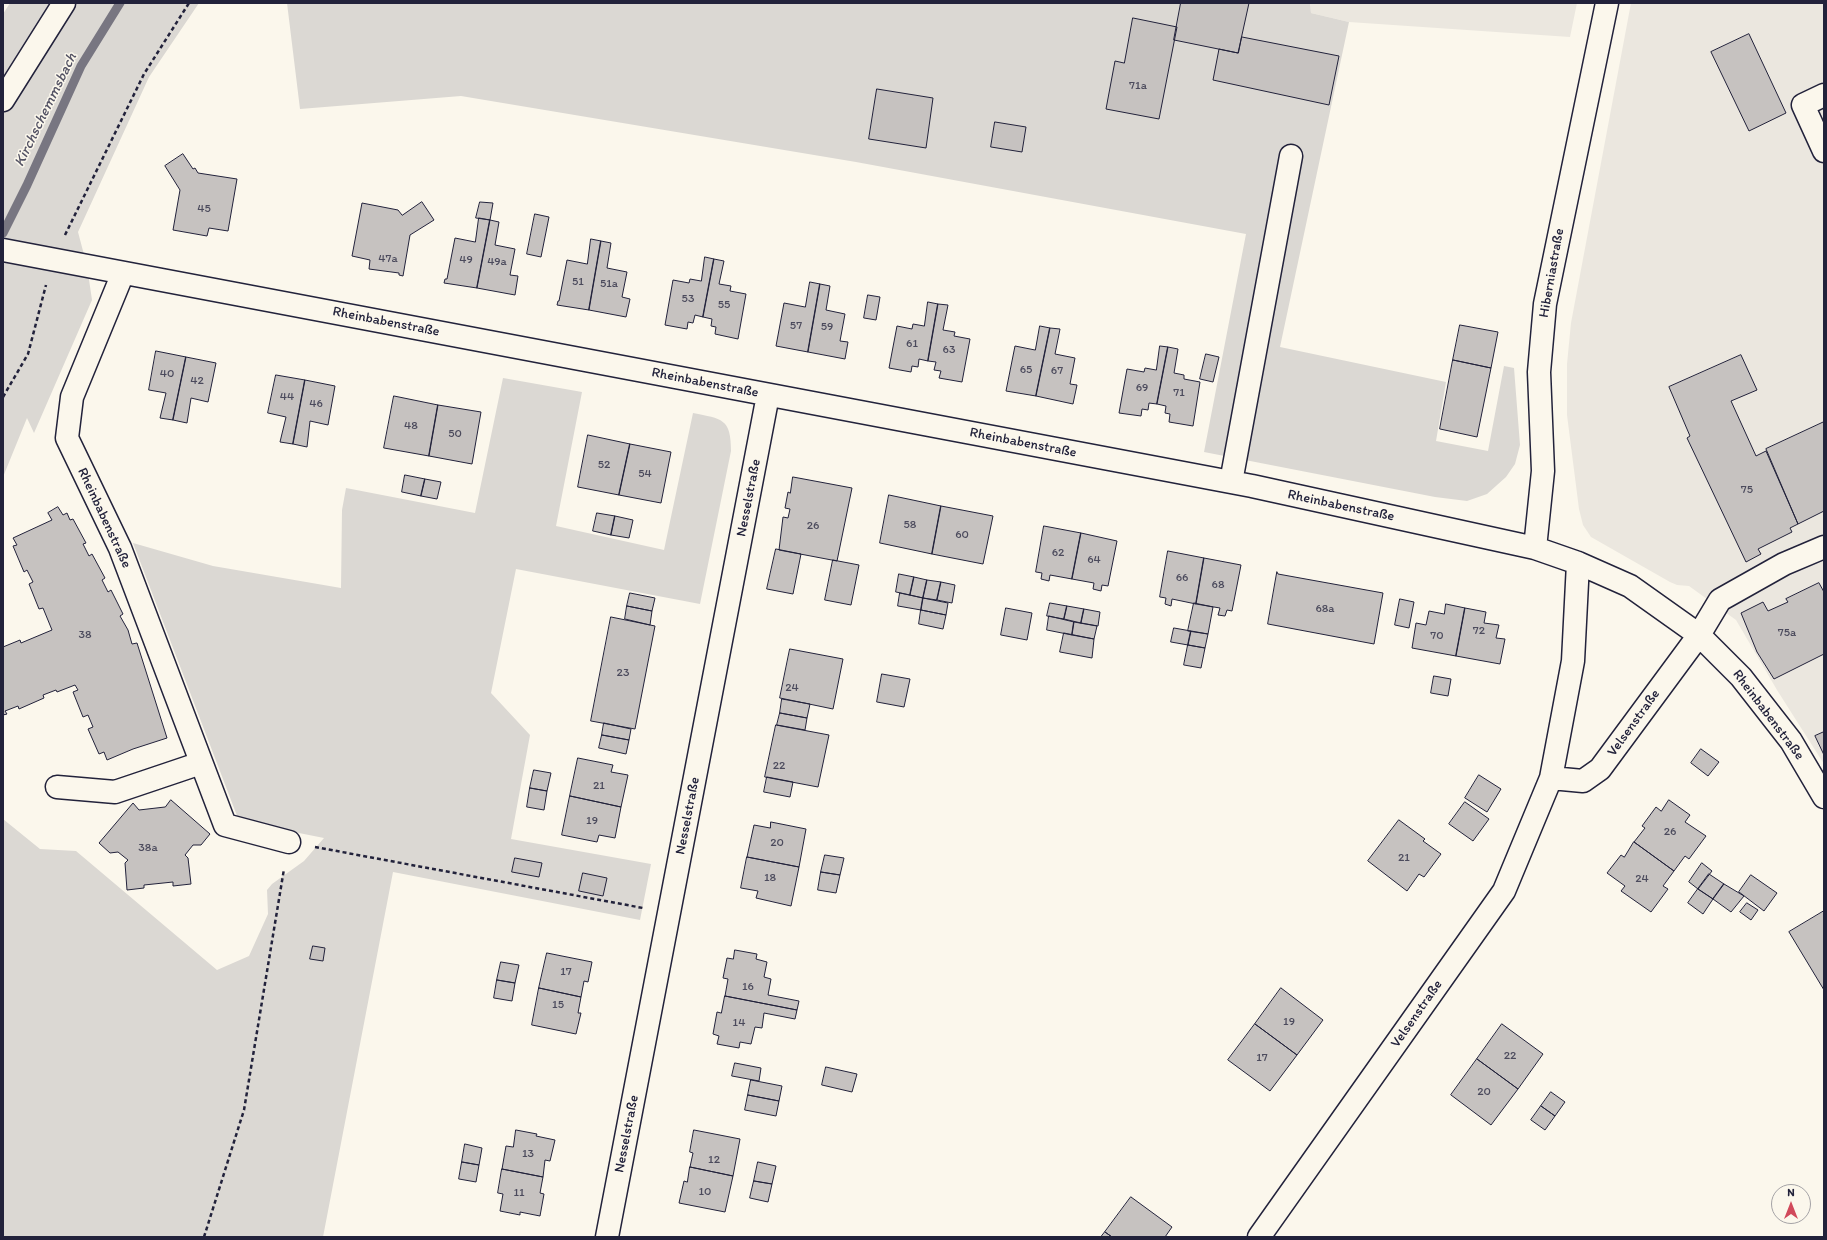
<!DOCTYPE html>
<meta charset="utf-8">
<style>
body{margin:0}
#map{position:relative;width:1827px;height:1240px;overflow:hidden;background:#fbf7ec;font-family:Itim,sans-serif}
canvas{display:block}
.frame{position:absolute;inset:0;border:4px solid #22223b;pointer-events:none}
.north{position:absolute;left:1771px;top:1184px;width:40px;height:40px;box-sizing:border-box;background:#fbf7ec;border:1px solid #a4a2a5;border-radius:50%;rotate:0deg;font-size:11px;font-weight:700;line-height:16px;text-align:center;color:#22223b}
.north::after{content:'';display:block;margin:auto;width:14px;height:18px;background:#d1495b;clip-path:polygon(50% 0,100% 100%,50% 72%,0 100%)}
</style>
<div id="map">
<canvas width="1827" height="1240"></canvas>
<div class="frame"></div>
<div class="north">N</div>
</div>
<script>
const context = document.querySelector('canvas').getContext('2d');
context.lineJoin = 'round';
function paint(path, color) { context.fillStyle = color; context.fill(path, 'evenodd'); }
function trace(path, color, width, dash) { context.strokeStyle = color; context.lineWidth = width; context.lineCap = dash ? 'butt' : 'round'; context.setLineDash(dash || []); context.stroke(path); }
function write(font, color, halo, rows, align = 'center') {
  context.font = font + ' Itim,sans-serif'; context.lineWidth = 3; context.setLineDash([]); context.textBaseline = 'middle'; context.strokeStyle = halo; context.fillStyle = color; for (const [text, x, y, turn = 0] of rows) {
    context.save(); context.translate(x, y); context.rotate((+turn || 0) * Math.PI / 180); context.textAlign = isNaN(turn) ? turn : align; if (halo) context.strokeText(text, 0, 0); context.fillText(text, 0, 0); context.restore();
  }
}
paint(new Path2D(`
 M1310 3H1577L1570 37 1349 22 1311 13Z
 M1631 3H1824V764L1777 690 1736 620 1689 586 1677 585 1670 582 1591 537 1583 525 1579 509 1567 415V364L1571 323Z`), '#ebe7df');
paint(new Path2D(`
 M10 3H199L149 77 78 232 87 266 92 300 34 433 27 418 3 477V14Z
 M287 3H1310L1311 13 1349 22 1280 347 1446 382 1436 441 1488 451 1504 366 1514 368 1520 445 1515 464 1506 477 1487 494 1467 501 1435 497 1204 452 1246 234 856 162 461 96 300 109Z
 M503 378 582 392 556 526 664 550 693 413C722 419 731 418 731 451L700 604 516 569 491 693 530 735 511 839 651 864 640 920 393 872 323 1237H3V819L40 849 76 851 217 970 249 956 268 914 267 890 272 884 304 861 324 838 239 821 133 543 213 566 341 588 342 510 346 488 475 513Z`), '#dbd8d3');
trace(new Path2D(`
 M3 233 27 185 81 66 120 3`), '#787681', 9);
const building = new Path2D(`
 M1181 3H1249L1238 53 1174 40Z
 M1133 18 1177 27 1159 119 1106 109 1115 61 1124 63Z
 M1749 34 1786 113 1749 131 1711 52Z
 M1242 37 1339 56 1329 105 1213 80 1219 49 1238 53Z
 M877 89 933 98 926 148 869 139Z
 M995 122 1026 127 1022 152 991 147Z
 M183 154 193 169 195 168 198 173 237 179 228 231 209 228 207 236 173 230 180 190 165 166Z
 M422 202 434 220 410 235 403 276 399 275V273L369 269 370 260 352 256 362 203 398 210 402 215Z
 M480 202 493 203 490 220 476 218Z
 M535 214 549 217 541 257 527 254Z
 M479 218 490 220 477 288 444 283 445 279H447L455 238 475 242Z
 M490 220 499 222 495 245 515 249 510 275 518 276 515 295 477 288Z
 M591 239 601 241 589 310 557 305 558 301H559L567 260 587 264Z
 M601 241 611 243 607 268 627 272 622 297 630 299 626 317 589 310Z
 M705 257 714 259 703 317 695 315 693 323 688 322 687 329 665 325 673 280 689 283 690 279 701 281Z
 M714 259 724 261 719 284 731 286 730 291 746 294 738 339 715 334 716 327 711 326 712 319 703 317Z
 M810 282 820 284 808 352 776 346 784 303 805 307Z
 M820 284 830 286 826 310 845 314 840 341 848 342 845 359 808 352Z
 M868 295 880 297 876 320 864 318Z
 M928 302 938 304 928 361 919 359 918 367 912 366 911 372 889 368 897 326 912 329 913 324 924 326Z
 M938 304 948 305 943 330 955 332 954 336 970 339 962 382 939 378 941 371 934 370 936 362 928 361Z
 M1460 325 1498 332 1491 368 1453 360Z
 M1040 326 1050 328 1036 396 1006 391 1015 346 1035 350Z
 M1050 328 1060 329 1055 354 1075 358 1070 384 1077 385 1073 404 1036 396Z
 M1160 346 1168 347 1157 404 1149 403 1148 410 1142 409 1141 416 1119 413 1127 369 1144 372 1145 368 1156 370Z
 M1168 347 1178 349 1174 373 1184 375V379L1200 382 1193 426 1169 422 1170 414 1165 413 1166 406 1157 404Z
 M156 351 186 357 173 420 160 418 166 393 149 390Z
 M1206 354 1219 357 1213 382 1200 379Z
 M1741 355 1757 390 1731 401 1756 456 1766 451 1798 524 1790 528 1792 532 1758 549 1761 554 1746 562 1687 438 1690 436 1669 387Z
 M186 357 216 363 208 402 191 398 187 423 173 420Z
 M1453 360 1491 368 1477 437 1440 429Z
 M276 375 305 380 293 444 280 442 286 417 268 413Z
 M305 380 335 386 328 425 310 421 307 447 293 444Z
 M394 396 438 405 429 456 384 448Z
 M438 405 481 412 472 464 429 456Z
 M1824 422V511L1798 524 1766 449Z
 M588 435 630 444 619 495 578 487Z
 M630 444 671 452 661 503 619 495Z
 M405 475 425 479 421 496 402 492Z
 M793 477 852 488 837 561 779 550 783 517 788 518 790 509 785 508 788 492 790 493Z
 M425 479 441 482 437 499 421 496Z
 M889 495 941 506 932 554 880 543Z
 M941 506 993 516 983 564 932 554Z
 M58 507 63 515 67 513 70 520 73 519 86 543 83 544 89 556 92 554 105 578 102 580 108 592 111 590 123 614 120 616 128 630 132 644 137 643 167 738 133 749 107 760 104 752 99 754 88 729 93 727 88 715 83 717 73 692 78 690 75 685 57 692 56 690 43 695 44 698 19 709 18 706 5 711 7 714 3 715V647L20 640 21 643 52 630 43 608 39 609 29 584 33 582 27 570 24 572 13 546 17 545 13 538 52 520 48 513Z
 M597 513 615 516 611 535 593 531Z
 M615 516 633 520 629 538 611 535Z
 M1044 526 1081 533 1072 579 1050 575 1049 581 1041 579 1042 573 1036 572Z
 M1081 533 1117 541 1108 586 1102 585 1101 591 1093 589 1094 583 1072 579Z
 M776 549 801 554 793 594 767 589Z
 M1168 551 1204 558 1196 604 1172 599 1171 606 1165 604 1166 598 1160 597Z
 M1204 558 1241 565 1232 611 1227 610 1225 616 1218 615 1220 608 1196 604Z
 M833 560 859 565 851 605 825 600Z
 M1277 572 1278 574 1383 593 1374 644 1268 624Z
 M899 574 914 577 910 595 896 592Z
 M914 577 927 580 923 598 910 595Z
 M927 580 941 582 937 600 923 598Z
 M941 582 955 585 952 603 937 600Z
 M1819 583 1824 592V654L1774 679 1757 652 1741 613 1763 602 1768 611 1788 602 1786 599Z
 M630 593 655 598 652 611 627 606Z
 M900 593 923 598 921 610 898 606Z
 M923 598 948 603 946 615 921 610Z
 M1400 599 1414 602 1409 628 1395 625Z
 M1050 603 1067 606 1064 619 1047 616Z
 M1194 603 1213 607 1208 634 1188 631Z
 M1446 604 1465 608 1456 656 1412 648 1416 623 1426 625 1429 611 1444 614Z
 M627 606 652 611 650 625 625 619Z
 M1067 606 1084 609 1081 623 1064 619Z
 M1006 608 1032 613 1027 640 1001 635Z
 M1465 608 1486 612 1484 623 1499 625 1496 638 1505 639 1500 664 1456 656Z
 M1084 609 1100 612 1098 626 1081 623Z
 M921 610 946 615 943 629 919 624Z
 M1049 616 1074 622 1072 635 1047 630Z
 M611 617 655 626 635 729 591 721Z
 M1074 622 1097 626 1094 639 1072 635Z
 M1174 628 1191 631 1188 645 1171 642Z
 M1191 631 1208 634 1205 648 1188 645Z
 M1064 633 1094 639 1092 658 1060 652Z
 M1188 645 1205 648 1201 668 1184 665Z
 M790 649 843 659 833 709 780 698Z
 M882 674 910 679 904 707 877 702Z
 M1434 676 1451 679 1448 696 1431 693Z
 M782 699 810 704 807 718 780 713Z
 M780 713 807 718 805 730 777 725Z
 M604 723 631 729 629 740 602 735Z
 M776 725 829 735 818 787 765 777Z
 M1824 732V755L1815 736Z
 M602 735 629 740 626 754 599 748Z
 M1701 749 1719 762 1708 776 1691 763Z
 M578 758 613 765 611 772 628 775 621 807 570 796Z
 M534 770 551 773 547 791 530 788Z
 M1479 775 1501 789 1487 812 1465 798Z
 M767 777 793 782 790 797 764 792Z
 M530 788 547 791 544 810 527 807Z
 M570 796 621 807 615 838 599 835 597 842 562 835Z
 M171 800 210 834 201 845H193L185 855 188 858 191 884 173 886V882L144 885V888L127 890 125 863 128 860 118 852 110 853 99 843 133 803 139 810 165 807Z
 M1669 800 1690 815 1685 822 1706 836 1689 859 1685 856 1674 871 1634 842 1645 828 1642 826 1656 807 1661 811Z
 M1465 802 1489 819 1473 841 1449 824Z
 M1399 820 1425 839 1423 841 1441 854 1424 877 1419 874 1407 891 1368 861Z
 M771 822 806 829 799 867 747 857 754 825 770 828Z
 M1634 842 1674 871 1663 886 1668 889 1651 912 1621 891 1625 886 1607 873 1621 855 1624 857Z
 M825 855 844 858 840 875 821 872Z
 M747 857 799 867 791 906 756 898 758 891 741 888Z
 M515 858 542 863 539 877 512 872Z
 M1702 863 1712 871 1698 889 1689 882Z
 M821 872 840 875 836 893 818 890Z
 M583 873 607 878 603 896 579 891Z
 M1709 874 1724 884 1713 899 1698 889Z
 M1751 875 1777 893 1764 911 1739 892Z
 M1724 884 1744 896 1731 912 1713 899Z
 M1698 889 1713 899 1703 914 1688 903Z
 M1747 903 1758 910 1751 920 1740 912Z
 M1824 911V990L1789 932Z
 M313 946 325 948 323 961 310 959Z
 M735 950 757 954 756 959 767 962 764 977 771 979 768 995 799 1001 797 1010 725 996 728 979 723 978 727 958 733 959Z
 M547 953 592 962 588 982 584 981 581 997 539 988Z
 M501 962 519 965 515 983 497 980Z
 M497 980 515 983 512 1001 494 998Z
 M539 988 581 997 578 1013H581L576 1034 532 1025Z
 M1281 988 1323 1020 1297 1055 1255 1024Z
 M725 996 797 1010 795 1019 764 1013 762 1028 755 1027 751 1044 740 1042 739 1048 717 1044 719 1036 713 1034 717 1012 721 1013Z
 M1255 1024 1297 1055 1270 1091 1228 1060Z
 M1502 1024 1543 1054 1518 1089 1477 1059Z
 M1477 1059 1518 1089 1491 1125 1451 1095Z
 M735 1063 761 1068 759 1081 732 1076Z
 M826 1067 857 1074 852 1092 822 1085Z
 M751 1080 782 1086 779 1101 748 1095Z
 M1551 1092 1565 1102 1555 1116 1541 1106Z
 M748 1095 779 1101 776 1116 745 1110Z
 M1541 1106 1555 1116 1545 1130 1531 1120Z
 M516 1130 537 1134 536 1136 555 1140 550 1161 545 1160 543 1177 502 1169 506 1146 513 1147Z
 M694 1130 740 1139 733 1176 690 1167 693 1153 690 1152Z
 M465 1144 482 1148 479 1165 462 1162Z
 M462 1162 479 1165 476 1182 459 1179Z
 M758 1162 776 1166 772 1184 754 1181Z
 M690 1167 733 1176 725 1212 679 1203 684 1181 687 1182Z
 M502 1169 543 1177 540 1193 544 1194 540 1216 520 1212V1215L500 1211 503 1194 498 1193Z
 M754 1181 772 1184 768 1202 750 1198Z
 M1131 1197 1172 1227 1165 1237H1112L1105 1232Z
 M1105 1232 1112 1237H1101Z`);
paint(building, '#c6c2c0');
trace(building, '#22223b', 1);
const minor = new Path2D(`
 M1824 95 1803 105 1824 151
 M3 100 64 3
 M3 250 1252 486 1535 548 1578 563 1630 586 1699 635 1741 677 1791 741 1824 797
 M123 273 72 397 67 438 120 548 225 825 289 842
 M1231 482 1291 156
 M1535 548 1543 471 1539 372 1545 304 1607 3
 M1551 778 1583 781 1600 769 1699 635 1720 600 1784 564 1824 547
 M57 787 115 792 201 763
 M607 1237 768 395
 M1259 1237 1504 891 1551 778 1573 661 1578 563`);
trace(minor, '#22223b', 25);
trace(new Path2D(`
 M65 235 144 74 189 3
 M3 397 28 354 46 285
 M315 847 643 908
 M204 1237 244 1110 284 869`), '#22223b', 2.5, [4, 3]);
trace(minor, '#fbf7ec', 22);
write('12px', '#4b4a5c', null, [
 ["71a",1138,86],
 ["45",204,209],
 ["47a",388,259],
 ["49",466,260],
 ["49a",497,262],
 ["51",578,282],
 ["51a",609,284],
 ["53",688,299],
 ["55",724,305],
 ["57",796,326],
 ["59",827,327],
 ["61",912,344],
 ["63",949,350],
 ["65",1026,370],
 ["67",1057,371],
 ["40",167,374],
 ["42",197,381],
 ["69",1142,388],
 ["71",1179,393],
 ["44",287,397],
 ["46",316,404],
 ["48",411,426],
 ["50",455,434],
 ["52",604,465],
 ["54",645,474],
 ["75",1747,490],
 ["58",910,525],
 ["26",813,526],
 ["60",962,535],
 ["62",1058,553],
 ["64",1094,560],
 ["66",1182,578],
 ["68",1218,585],
 ["68a",1325,609],
 ["72",1479,631],
 ["75a",1787,633],
 ["38",85,635],
 ["70",1437,636],
 ["23",623,673],
 ["24",792,688],
 ["22",779,766],
 ["21",599,786],
 ["19",592,821],
 ["26",1670,832],
 ["20",777,843],
 ["38a",148,848],
 ["21",1404,858],
 ["18",770,878],
 ["24",1642,879],
 ["17",566,972],
 ["16",748,987],
 ["15",558,1005],
 ["19",1289,1022],
 ["14",739,1023],
 ["22",1510,1056],
 ["17",1262,1058],
 ["20",1484,1092],
 ["13",528,1154],
 ["12",714,1160],
 ["10",705,1192],
 ["11",519,1193]
]);
write('14px', '#22223b', '#fbf7ec', [
 ["Hiberniastraße",1552,273,-80],
 ["Rheinbabenstraße",386,322,11],
 ["Rheinbabenstraße",705,383,11],
 ["Rheinbabenstraße",1023,443,11],
 ["Nesselstraße",749,498,-79],
 ["Rheinbabenstraße",1341,506,12],
 ["Rheinbabenstraße",104,518,65],
 ["Rheinbabenstraße",1768,715,53],
 ["Velsenstraße",1634,723,-54],
 ["Nesselstraße",688,816,-79],
 ["Velsenstraße",1417,1014,-55],
 ["Nesselstraße",627,1134,-79]
]);
write('italic 15px', '#545364', '#fbf7ec', [
 ["Kirchschemmsbach",46,110,-64]
]);
</script>
